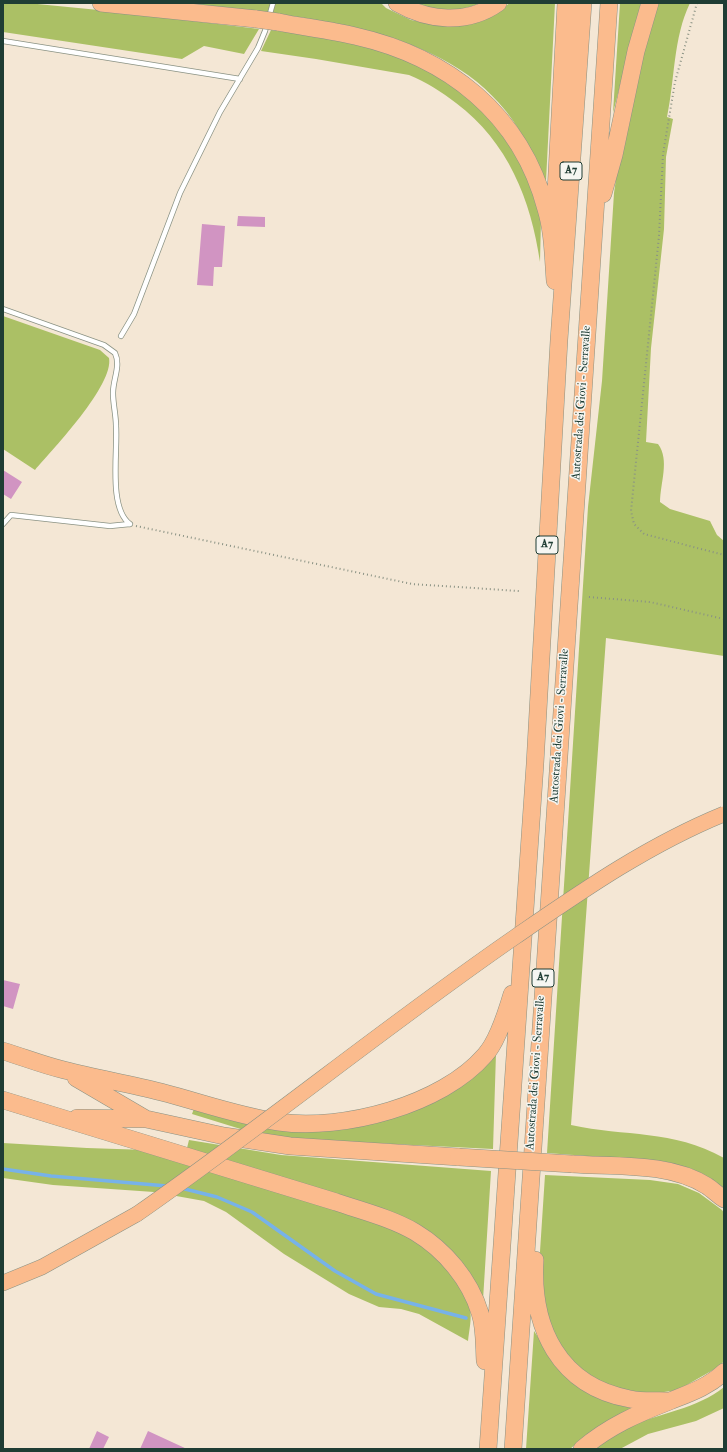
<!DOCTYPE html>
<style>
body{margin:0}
#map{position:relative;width:727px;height:1452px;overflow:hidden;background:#f4e7d5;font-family:"IM FELL Double Pica",serif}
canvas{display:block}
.frame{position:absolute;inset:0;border:4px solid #1f3d34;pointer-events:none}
</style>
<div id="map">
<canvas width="727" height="1452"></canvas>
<div class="frame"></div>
</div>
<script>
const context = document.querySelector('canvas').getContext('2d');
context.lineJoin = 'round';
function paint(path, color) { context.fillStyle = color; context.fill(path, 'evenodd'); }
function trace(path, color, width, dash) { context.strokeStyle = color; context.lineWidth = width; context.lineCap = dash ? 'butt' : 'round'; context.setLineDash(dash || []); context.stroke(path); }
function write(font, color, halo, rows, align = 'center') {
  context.font = font + ' "IM FELL Double Pica",serif'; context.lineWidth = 3; context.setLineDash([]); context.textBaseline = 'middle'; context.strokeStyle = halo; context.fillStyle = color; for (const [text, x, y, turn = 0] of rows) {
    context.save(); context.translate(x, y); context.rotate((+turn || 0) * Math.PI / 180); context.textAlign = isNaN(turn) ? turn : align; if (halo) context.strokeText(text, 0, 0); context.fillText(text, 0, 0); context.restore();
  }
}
paint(new Path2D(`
 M3 3H27L119 12 259 29 244 54 204 46 182 59 3 32Z
 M173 3H381L386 8 411 20 436 25 487 18 510 3H555L546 181C532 153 520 126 499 103 427 20 275 14 173 3Z
 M409 3H481C448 15 441 11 409 3Z
 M620 3H641L613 113Z
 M655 3H690C673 38 675 80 667 117L673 119 666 157 664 229 651 348 646 442 658 444C670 460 660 483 660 502L670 509 710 521 717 535 724 541V656L606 638 571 1125C626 1137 672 1129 724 1158V1189L692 1169 666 1162 547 1153 588 507 602 381 614 193 621 144Z
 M271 30 347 40 431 69 490 115 516 152 533 188 541 219 540 262C531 200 508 142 456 103 442 92 426 82 409 75L316 59 261 51Z
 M3 316 100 350 109 358C114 385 54 448 35 470L3 449Z
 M496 1053 493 1149 292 1139 260 1135 192 1114 195 1106 243 1121 376 1120Z
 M189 1140 281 1155 491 1171 483 1300C466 1262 454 1249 420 1227L187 1148Z
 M3 1143 87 1148 147 1150 406 1232C432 1251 463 1276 470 1309 472 1319 469 1331 468 1341L419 1314 401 1309 379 1307 349 1294 284 1254 226 1212 204 1201 154 1192 53 1185 3 1178Z
 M545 1175 650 1180 678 1184 699 1193 722 1210 724 1213V1361L720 1366 678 1390 650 1394 624 1391 597 1380 575 1366 555 1339 538 1282Z
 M534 1331 559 1369 574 1383 637 1406C612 1417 591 1431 570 1449H526Z
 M724 1387V1408L696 1421 648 1434 620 1449H594C605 1442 616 1432 628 1427 659 1413 697 1409 724 1387Z`), '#abc065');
trace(new Path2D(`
 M3 1169 51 1176 167 1186
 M181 1188 217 1197 252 1212 335 1271 376 1294 466 1318`), '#77b2e9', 3.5);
paint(new Path2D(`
 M238 216 265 217V227L237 226Z
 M202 224 225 226 222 267H214L213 286 197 285Z
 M3 470 22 482 11 499 3 494Z
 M3 980 20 984 13 1009 3 1006Z
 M97 1431 109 1437 103 1449H89Z
 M148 1431 187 1449H140Z`), '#d194c2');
const service = new Path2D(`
 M3 41 240 79
 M3 309 104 345 115 353C121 366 113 379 113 393 113 404 116 415 116 426 118 451 108 508 130 524
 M121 336 134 314 180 193 220 112 258 48 265 31 273 3
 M3 524 11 515 110 526 130 524`);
const primary = new Path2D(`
 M3 1283 42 1267 137 1214`);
const motorway = new Path2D(`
 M101 3 256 19
 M397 3C428 21 467 25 498 3
 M278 22C303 27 330 30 355 36 448 57 521 114 546 209 553 232 553 256 555 281
 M603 194 614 155 636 51 650 3
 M557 223 556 191 566 3
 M3 1051C23 1057 43 1065 64 1070 96 1078 129 1084 161 1092 200 1102 238 1116 279 1122 343 1131 442 1105 485 1055 497 1042 507 1011 512 994
 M76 1078 146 1119
 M3 1100 336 1202C362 1211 391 1218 415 1232 445 1250 470 1280 480 1313 485 1328 484 1346 485 1361
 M77 1118 146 1119 224 1136 290 1146 459 1157
 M572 1164C615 1167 669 1162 707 1186 713 1190 718 1195 724 1199
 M535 1260C531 1328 559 1386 630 1399 643 1402 658 1400 670 1401
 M488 1449 535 764 559 340 583 3
 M513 1449 609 3
 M582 1449C609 1426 637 1414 670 1401 690 1393 708 1387 724 1372`);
trace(service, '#8a9284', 6);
trace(primary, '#8a9284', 16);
trace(motorway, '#8a9284', 18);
trace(new Path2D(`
 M697 3 675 82 663 154 659 236 631 511 634 524 644 534 724 555
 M136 526 412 584 519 591
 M589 597 650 602 724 619`), '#8a9284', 2, [1, 3]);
trace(service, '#fff', 4.5);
trace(primary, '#fbbb8d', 15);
trace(motorway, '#fbbb8d', 17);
const primaryBridge = new Path2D(`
 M137 1214C265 1125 386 1026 515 937 582 891 648 845 724 814`);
const motorwayBridge = new Path2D(`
 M256 19 278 22
 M459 1157 572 1164`);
trace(primaryBridge, '#8a9284', 16, []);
trace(motorwayBridge, '#8a9284', 18, []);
trace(primaryBridge, '#fbbb8d', 15);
trace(motorwayBridge, '#fbbb8d', 17);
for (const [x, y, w] of [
 [571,171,22],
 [547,545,22],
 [543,978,22]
]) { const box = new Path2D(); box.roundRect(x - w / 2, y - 9, w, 18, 3); context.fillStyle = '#f6f6f2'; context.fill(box); trace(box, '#1f3d34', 1); }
write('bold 11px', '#1f3d34', null, [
 ["A7",571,171],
 ["A7",547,545],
 ["A7",543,978]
]);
write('12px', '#1f3d34', '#f6f6f2', [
 ["Autostrada dei Giovi - Serravalle",582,403,-86],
 ["Autostrada dei Giovi - Serravalle",560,726,-86],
 ["Autostrada dei Giovi - Serravalle",536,1073,-86]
]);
</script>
